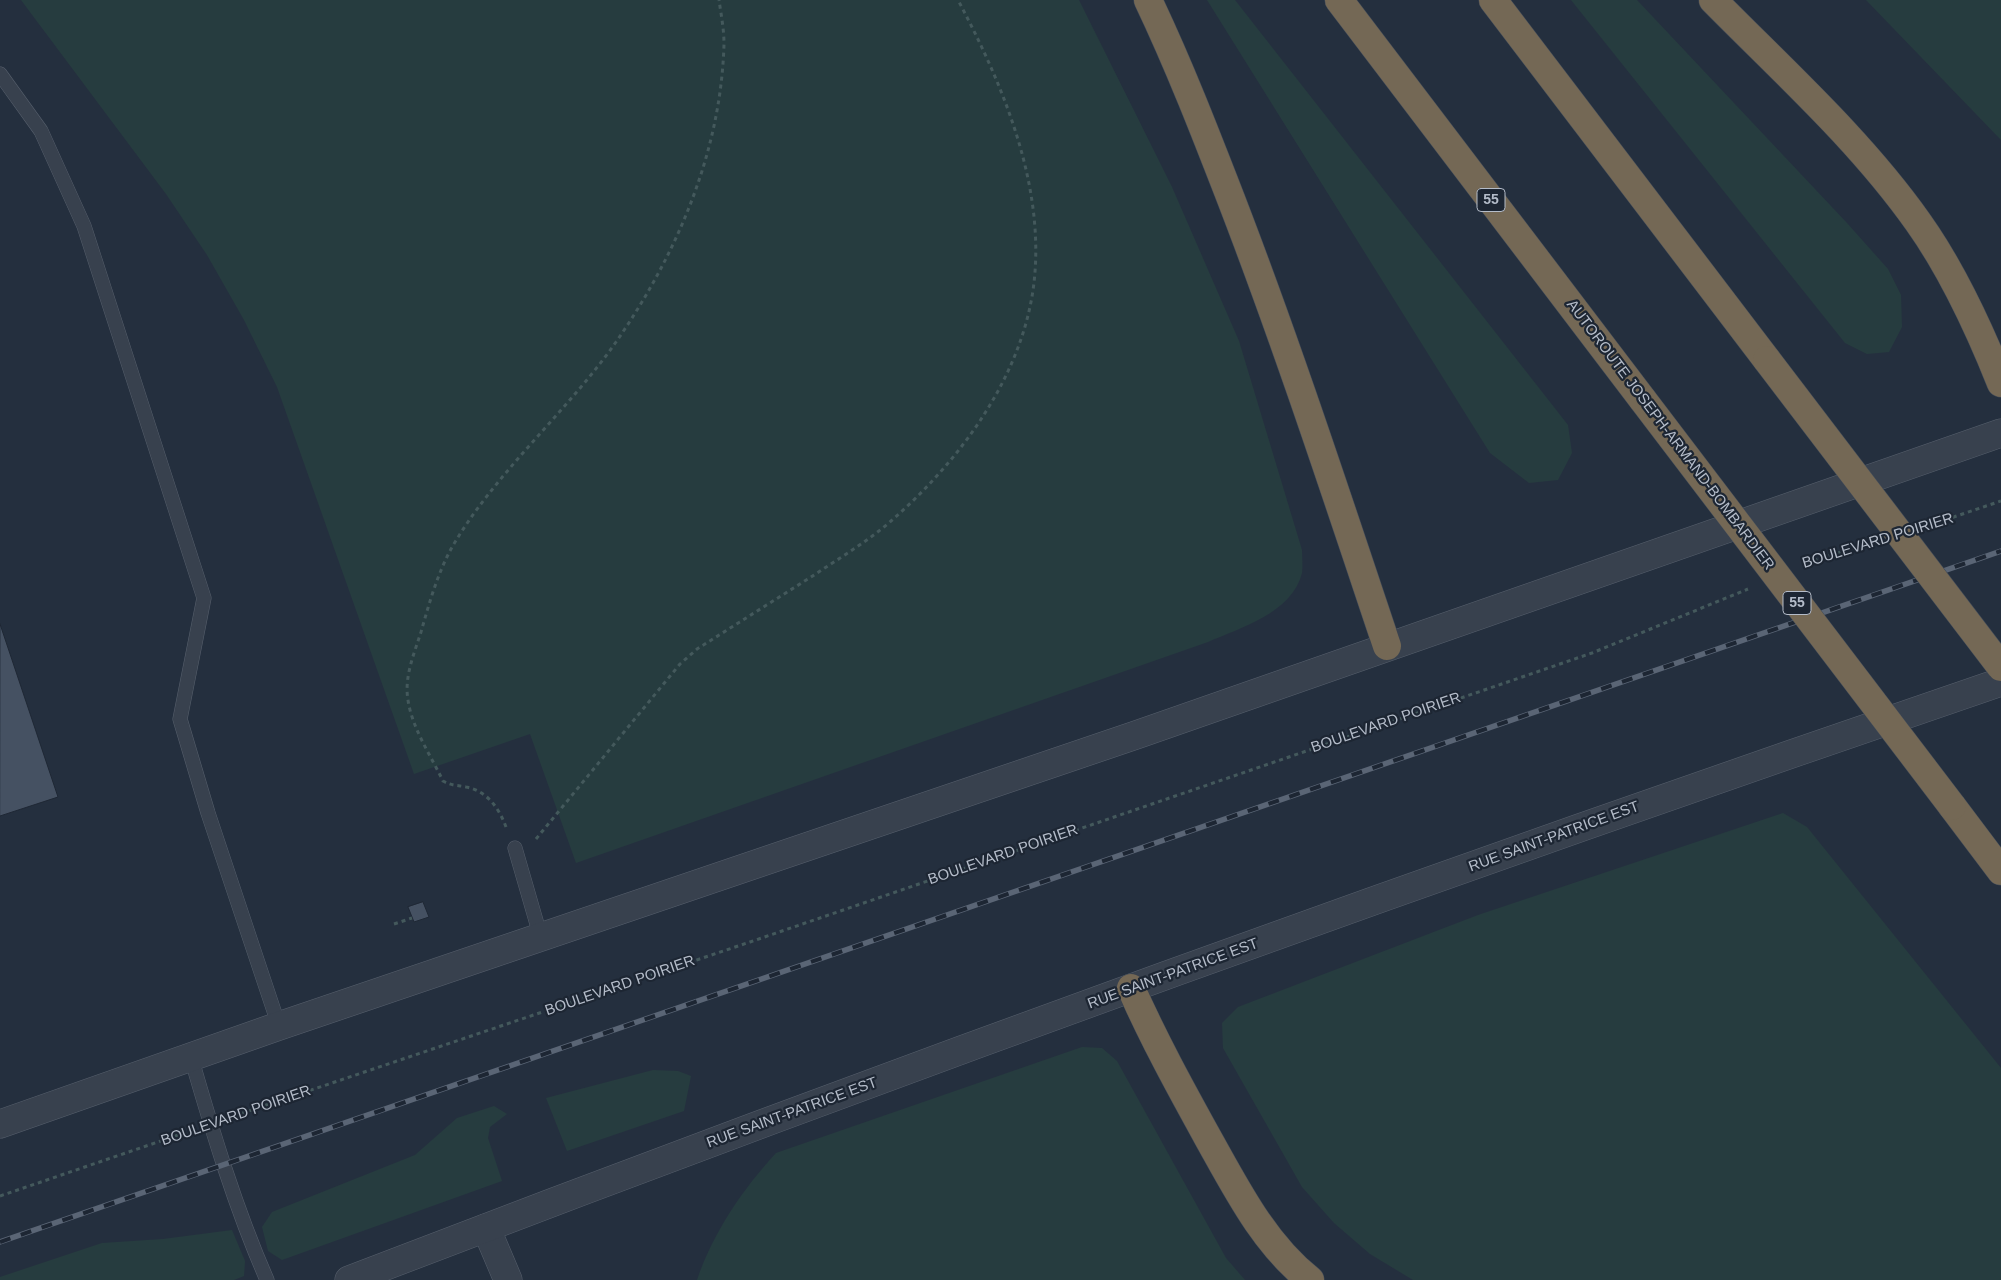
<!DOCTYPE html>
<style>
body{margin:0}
canvas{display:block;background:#242f3e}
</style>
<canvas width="2001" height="1280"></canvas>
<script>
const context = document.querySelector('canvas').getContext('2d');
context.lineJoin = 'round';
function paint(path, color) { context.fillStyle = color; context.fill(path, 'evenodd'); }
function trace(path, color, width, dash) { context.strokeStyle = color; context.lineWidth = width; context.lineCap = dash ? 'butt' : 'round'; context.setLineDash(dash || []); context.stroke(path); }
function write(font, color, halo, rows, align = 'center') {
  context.font = font + ' Helvetica,sans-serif'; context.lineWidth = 4.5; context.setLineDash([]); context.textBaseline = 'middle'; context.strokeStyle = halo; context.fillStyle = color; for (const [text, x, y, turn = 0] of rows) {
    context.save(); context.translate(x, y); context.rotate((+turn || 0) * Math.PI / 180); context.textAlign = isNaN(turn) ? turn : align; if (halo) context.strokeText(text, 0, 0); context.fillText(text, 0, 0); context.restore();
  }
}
paint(new Path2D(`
 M21 0H1079L1172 187 1239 341 1302 550C1302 557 1303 566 1302 573 1292 613 1240 628 1208 642L576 863 530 734 414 774 277 387 244 320 207 255 166 194Z
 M1207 0H1235L1568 425 1572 453 1558 480 1529 483 1490 453Z
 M1571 0H1637L1847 223 1888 269 1901 295 1902 327 1889 352 1867 354 1845 343Z
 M1866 0H2001V140Z
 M1783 813 1807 827 2001 1068V1280H1413L1370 1254 1334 1223 1302 1187 1223 1048 1222 1023 1238 1007 1478 915Z
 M1082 1047 1102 1048 1117 1061 1226 1258 1245 1280H697C713 1233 742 1190 776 1153Z
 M653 1070 678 1071 691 1076 684 1111 567 1151 546 1098Z
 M494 1106 507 1114 490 1127 488 1138 502 1181 282 1260 268 1251 262 1227 272 1212 415 1155 457 1118Z
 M232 1230 245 1261 244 1276 234 1280H0V1277L102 1243 163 1239Z`), '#263c3f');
const building = new Path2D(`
 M0 624 58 797 0 816Z
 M423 902 429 917 414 922 408 907Z`);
paint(building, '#455162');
trace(building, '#1f2835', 1);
const service = new Path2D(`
 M0 74 41 131 84 226 204 598 180 719 208 813 279 1026
 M515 848 541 938
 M191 1057C213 1133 235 1207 267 1280`);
const minor = new Path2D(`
 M0 1124 279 1026 1136 735 2001 433
 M486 1228 508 1280`);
const tertiary = new Path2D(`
 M349 1280C896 1070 1447 871 2001 682`);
const motorway = new Path2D(`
 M1148 0C1179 65 1205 132 1231 199 1288 347 1337 497 1387 646
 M1339 0 1643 400
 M1493 0 1767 360
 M1713 0C1783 71 1860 140 1918 222 1953 271 1979 328 2001 383
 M1952 806 2001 871
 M1131 988C1154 1040 1181 1089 1208 1138 1236 1188 1264 1244 1310 1280`);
trace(service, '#565f6c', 15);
trace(minor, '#565f6c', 29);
trace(tertiary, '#565f6c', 29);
trace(motorway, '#434c59', 29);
trace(new Path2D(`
 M1930 525 2001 501
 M1806 563 1869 543
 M506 827C499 808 487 791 466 787 457 785 452 786 443 781 431 756 412 728 408 700 404 677 414 654 421 632 429 604 437 575 451 549 493 475 567 412 616 342 677 254 721 152 724 44 724 29 721 14 719 0
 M536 839 680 664 697 649C735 625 773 601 811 577 838 559 867 542 891 521 963 458 1028 369 1035 272 1042 177 1001 81 958 0
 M394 924 412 918
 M234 1116 750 942 1592 653 1748 589
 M0 1196 190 1131`), '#44595c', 3, [4, 4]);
trace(service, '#38414e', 14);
trace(minor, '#38414e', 28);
trace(tertiary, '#38414e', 28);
trace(motorway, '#746855', 28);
const rail = new Path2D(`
 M0 1242 2001 551`);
trace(rail, '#5a6575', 5.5);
trace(rail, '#1d2633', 4, [11]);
const motorwayBridge = new Path2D(`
 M1767 360 2001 667
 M1643 400 1952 806`);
trace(motorwayBridge, '#434c59', 29, []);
trace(motorwayBridge, '#746855', 28);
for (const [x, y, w] of [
 [1491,200,28],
 [1797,603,28]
]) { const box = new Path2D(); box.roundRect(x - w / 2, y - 11.5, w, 23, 4); context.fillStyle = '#1d2633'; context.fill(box); trace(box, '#b4bcc9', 1); }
write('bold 14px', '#b4bcc9', null, [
 ["55",1491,200],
 ["55",1797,603]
]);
write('15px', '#b4bcc9', '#1d2633', [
 ["AUTOROUTE JOSEPH-ARMAND-BOMBARDIER",1670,435,53],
 ["BOULEVARD POIRIER",1878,541,-17],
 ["BOULEVARD POIRIER",1386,723,-19],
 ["RUE SAINT-PATRICE EST",1554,837,-20],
 ["BOULEVARD POIRIER",1003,855,-19],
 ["RUE SAINT-PATRICE EST",1173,974,-20],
 ["BOULEVARD POIRIER",620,986,-19],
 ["RUE SAINT-PATRICE EST",792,1113,-20],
 ["BOULEVARD POIRIER",236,1116,-19]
]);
</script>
